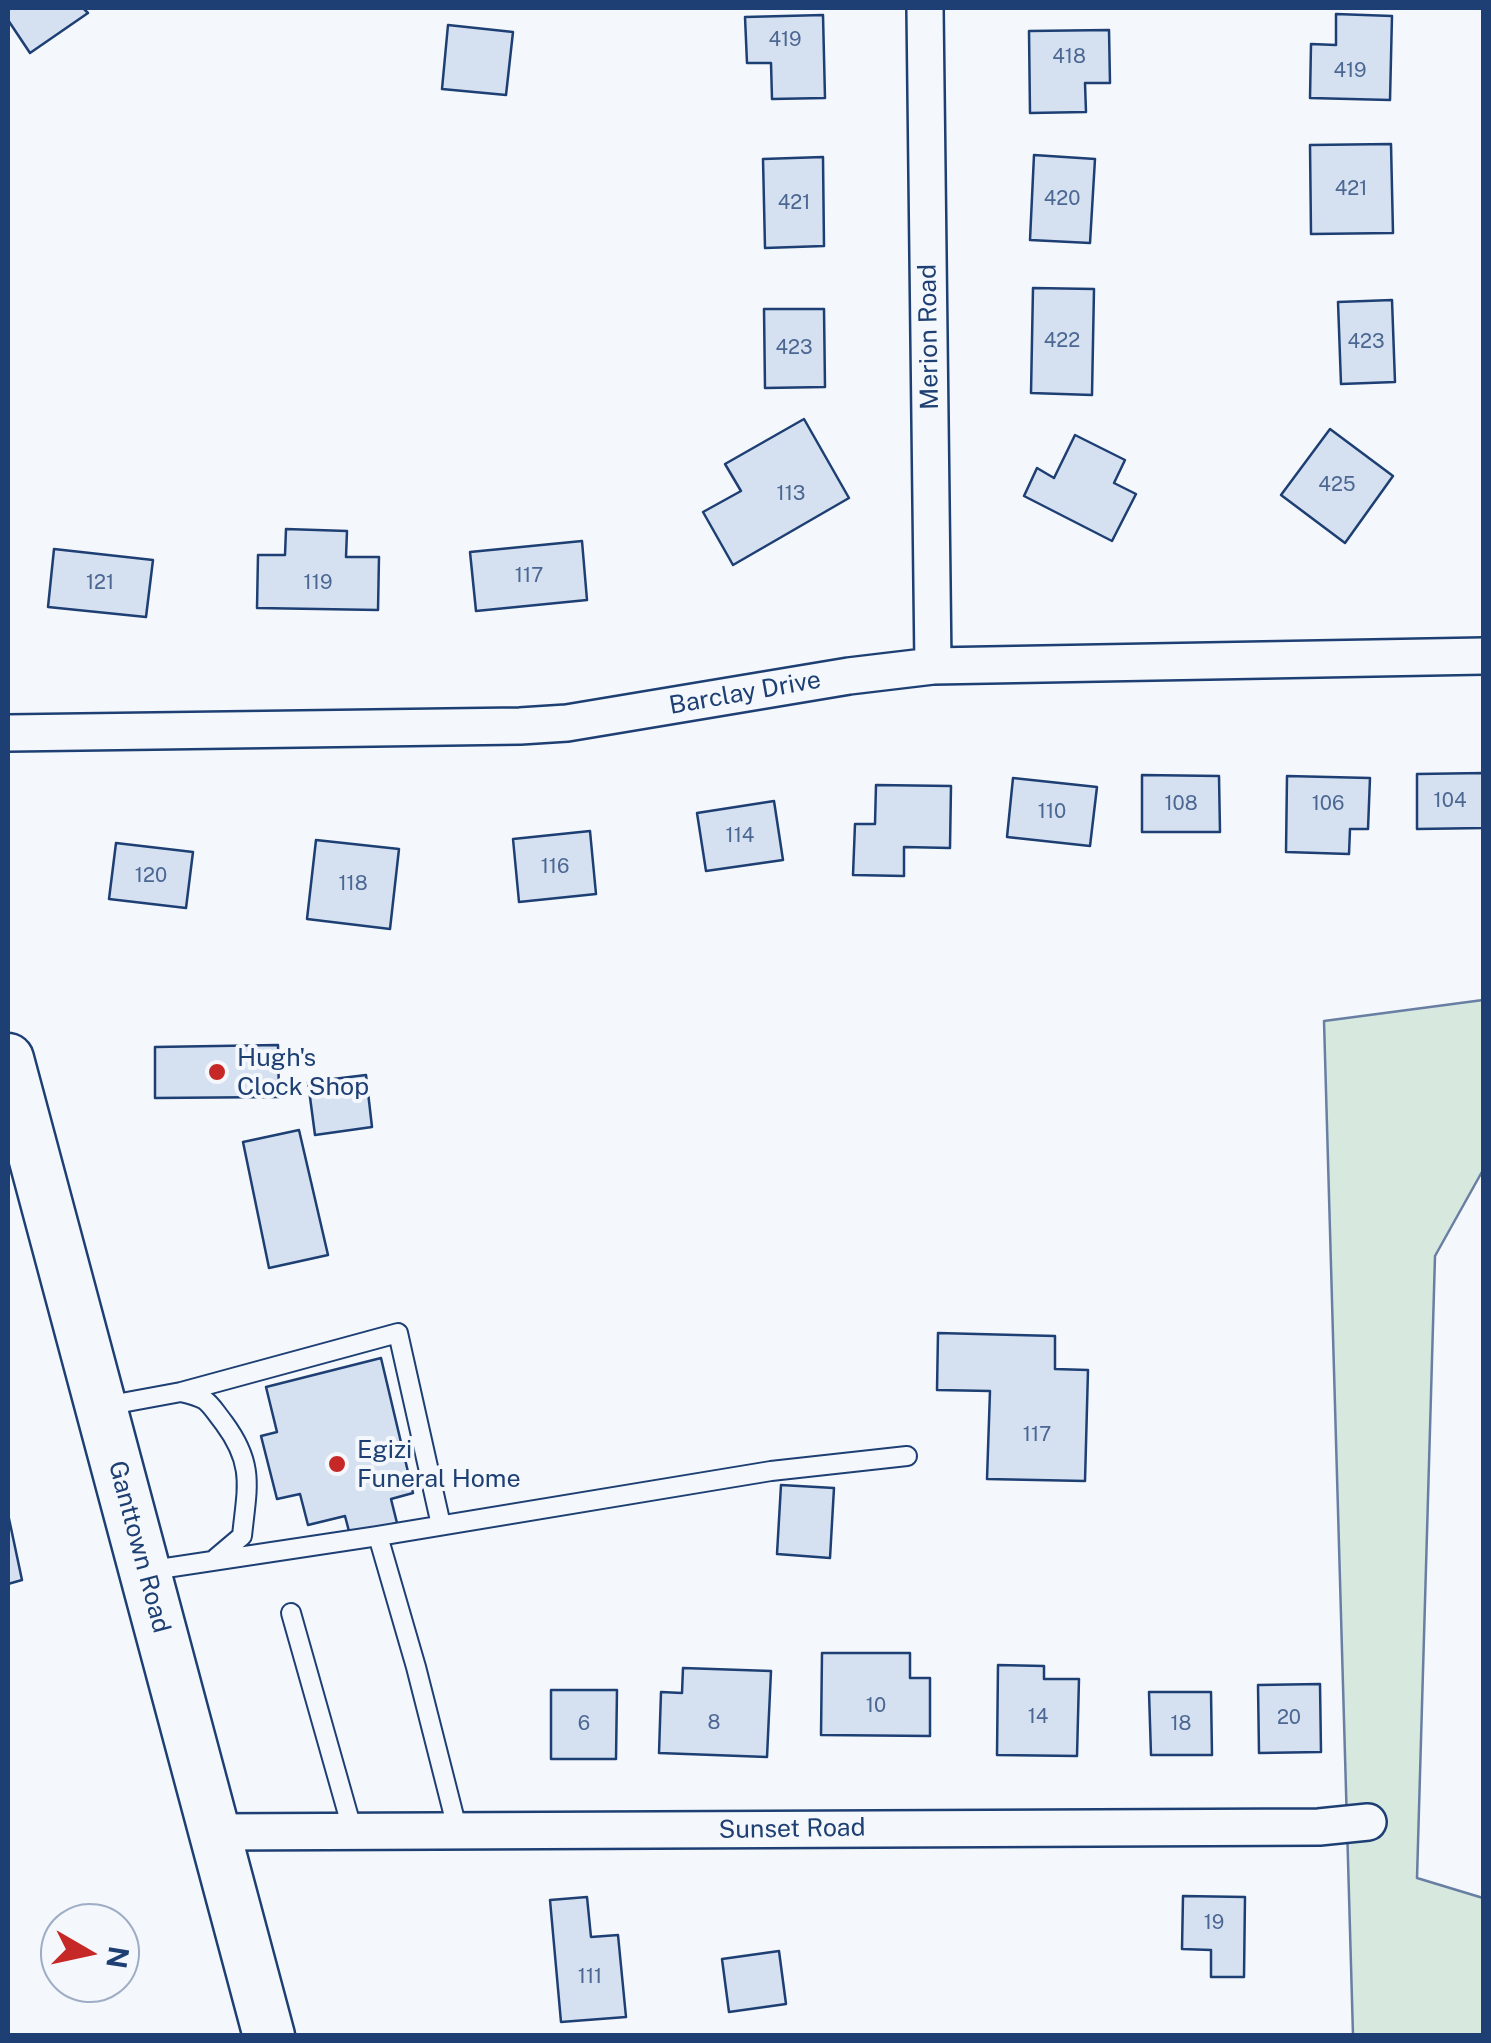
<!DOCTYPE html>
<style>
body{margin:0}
#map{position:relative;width:1491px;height:2043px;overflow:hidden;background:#f4f7fb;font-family:"Public Sans",sans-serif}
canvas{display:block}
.frame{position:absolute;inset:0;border:10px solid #1d3f73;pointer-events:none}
.north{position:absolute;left:40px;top:1903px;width:100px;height:100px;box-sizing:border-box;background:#f4f7fb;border:2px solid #9eadc5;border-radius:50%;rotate:99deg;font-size:28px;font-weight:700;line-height:40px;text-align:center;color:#1d3f73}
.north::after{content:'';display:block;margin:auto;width:35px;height:45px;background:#c62828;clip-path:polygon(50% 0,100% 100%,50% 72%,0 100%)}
</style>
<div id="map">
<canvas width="1491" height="2043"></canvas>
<div class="frame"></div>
<div class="north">N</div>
</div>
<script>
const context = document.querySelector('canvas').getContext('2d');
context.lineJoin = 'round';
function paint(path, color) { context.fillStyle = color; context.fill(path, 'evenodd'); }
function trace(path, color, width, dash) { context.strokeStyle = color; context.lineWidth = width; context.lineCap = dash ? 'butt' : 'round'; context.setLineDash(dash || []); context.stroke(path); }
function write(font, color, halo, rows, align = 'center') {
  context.font = font + ' "Public Sans",sans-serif'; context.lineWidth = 8; context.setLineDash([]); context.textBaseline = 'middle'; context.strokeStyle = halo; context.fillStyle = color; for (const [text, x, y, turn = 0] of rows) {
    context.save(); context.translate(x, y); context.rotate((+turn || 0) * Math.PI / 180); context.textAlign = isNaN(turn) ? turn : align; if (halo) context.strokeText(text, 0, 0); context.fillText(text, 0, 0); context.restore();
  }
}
const green = new Path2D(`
 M1483 1000V1170L1435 1256 1417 1878 1483 1898V2035H1353L1324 1021Z`);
paint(green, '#d7e8df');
trace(green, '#687fa3', 2.5);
const building = new Path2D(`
 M8 8H83L88 13 30 53 8 20Z
 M1336 14 1392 16 1390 100 1310 98 1311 44 1336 45Z
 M823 15 825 98 772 99 771 63H747L745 17Z
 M448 25 513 32 506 95 442 89Z
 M1109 30 1110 83H1085L1086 112 1030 113 1029 31Z
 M1391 144 1393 233 1311 234 1310 145Z
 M1034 155 1095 159 1090 243 1030 240Z
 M823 157 824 246 765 248 763 159Z
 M1033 288 1094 289 1092 395 1031 393Z
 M1392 300 1395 382 1341 384 1338 302Z
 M764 309H824L825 387 765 388Z
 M804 419 849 498 733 565 703 512 741 491 725 464Z
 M1330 429 1393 476 1345 543 1281 495Z
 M1075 435 1125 460 1114 483 1136 494 1112 541 1024 496 1037 468 1054 478Z
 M286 529 347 531 346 557H379L378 610 257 608 258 555H285Z
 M582 541 587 600 476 611 470 552Z
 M54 549 153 560 146 617 48 607Z
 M1484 773V828L1417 829V774Z
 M1142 775 1219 776 1220 832H1142Z
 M1287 776 1370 778 1368 829H1350L1349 854 1286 852Z
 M1013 778 1097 787 1090 846 1007 837Z
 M876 785 951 786 950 848 904 847V876L853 875 855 824H875Z
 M774 801 783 860 706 871 697 813Z
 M590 831 596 894 519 902 513 839Z
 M316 840 399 849 390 929 307 919Z
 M116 843 193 852 186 908 109 899Z
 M278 1045 279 1097 155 1098V1047Z
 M366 1075 372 1127 315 1135 308 1082Z
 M299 1130 328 1255 269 1268 243 1142Z
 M938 1333 1055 1336V1369L1088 1370 1085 1481 987 1479 990 1391 937 1390Z
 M381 1358 413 1493 391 1499 397 1523 350 1535 345 1516 308 1525 300 1494 277 1499 261 1436 277 1432 266 1387Z
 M781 1485 834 1488 830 1558 777 1554Z
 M8 1514 22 1580 8 1584Z
 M822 1653H910V1678H930V1736L821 1735Z
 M998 1665 1044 1666V1679H1079L1077 1756 997 1755Z
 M683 1668 771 1671 767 1757 659 1753 661 1692 682 1693Z
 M1320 1684 1321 1752 1259 1753 1258 1685Z
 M551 1690H617L616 1759H551Z
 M1149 1692H1211L1212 1755H1151Z
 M1183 1896 1245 1897 1244 1977H1211V1950L1182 1949Z
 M587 1897 591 1937 618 1935 626 2017 561 2022 550 1900Z
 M779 1951 786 2004 729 2012 722 1959Z`);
paint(building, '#d5e0f0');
trace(building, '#1d3f73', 2.5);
const lane = new Path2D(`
 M181 1392C210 1399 206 1400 224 1423 255 1465 247 1487 242 1536L216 1558
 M105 1406 181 1392 398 1333 441 1525
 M378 1536 416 1667 458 1832
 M146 1571 378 1536 771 1471 907 1456
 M291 1613 353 1832`);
const street = new Path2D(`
 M925 8 933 666
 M8 733 520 726 567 723 849 676 933 666 1484 656
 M215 1832 1319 1827 1368 1822`);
const secondary = new Path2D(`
 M8 1059 269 2036`);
trace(lane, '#1d3f73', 22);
trace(street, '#1d3f73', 40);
trace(secondary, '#1d3f73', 55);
trace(lane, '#f4f7fb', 18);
trace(street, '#f4f7fb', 35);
trace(secondary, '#f4f7fb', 50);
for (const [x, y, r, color] of [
 [217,1072,10,"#c62828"],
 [337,1464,10,"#c62828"]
]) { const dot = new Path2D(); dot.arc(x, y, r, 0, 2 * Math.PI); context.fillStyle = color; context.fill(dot); trace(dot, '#f4f7fb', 4); }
write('20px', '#4b6792', null, [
 ["419",785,40],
 ["418",1069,57],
 ["419",1350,71],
 ["421",1351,189],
 ["420",1062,199],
 ["421",794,203],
 ["422",1062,341],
 ["423",1366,342],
 ["423",794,348],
 ["425",1337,485],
 ["113",791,494],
 ["117",529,576],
 ["121",100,583],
 ["119",318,583],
 ["104",1450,801],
 ["108",1181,804],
 ["106",1328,804],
 ["110",1052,812],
 ["114",740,836],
 ["116",555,867],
 ["120",151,876],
 ["118",353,884],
 ["117",1037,1435],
 ["10",876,1706],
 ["14",1038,1717],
 ["20",1289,1718],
 ["8",714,1723],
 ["6",584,1724],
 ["18",1181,1724],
 ["19",1214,1923],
 ["111",590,1977]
]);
write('25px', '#1d3f73', '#f4f7fb', [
 ["Merion Road",929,337,-91],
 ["Barclay Drive",745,693,-10],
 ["Ganttown Road",139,1547,75],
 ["Sunset Road",792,1829,-1]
]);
write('25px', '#1d3f73', '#f4f7fb', [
 ["Hugh's",237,1058],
 ["Clock Shop",237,1087],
 ["Egizi",357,1450],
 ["Funeral Home",357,1479]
], 'left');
</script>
